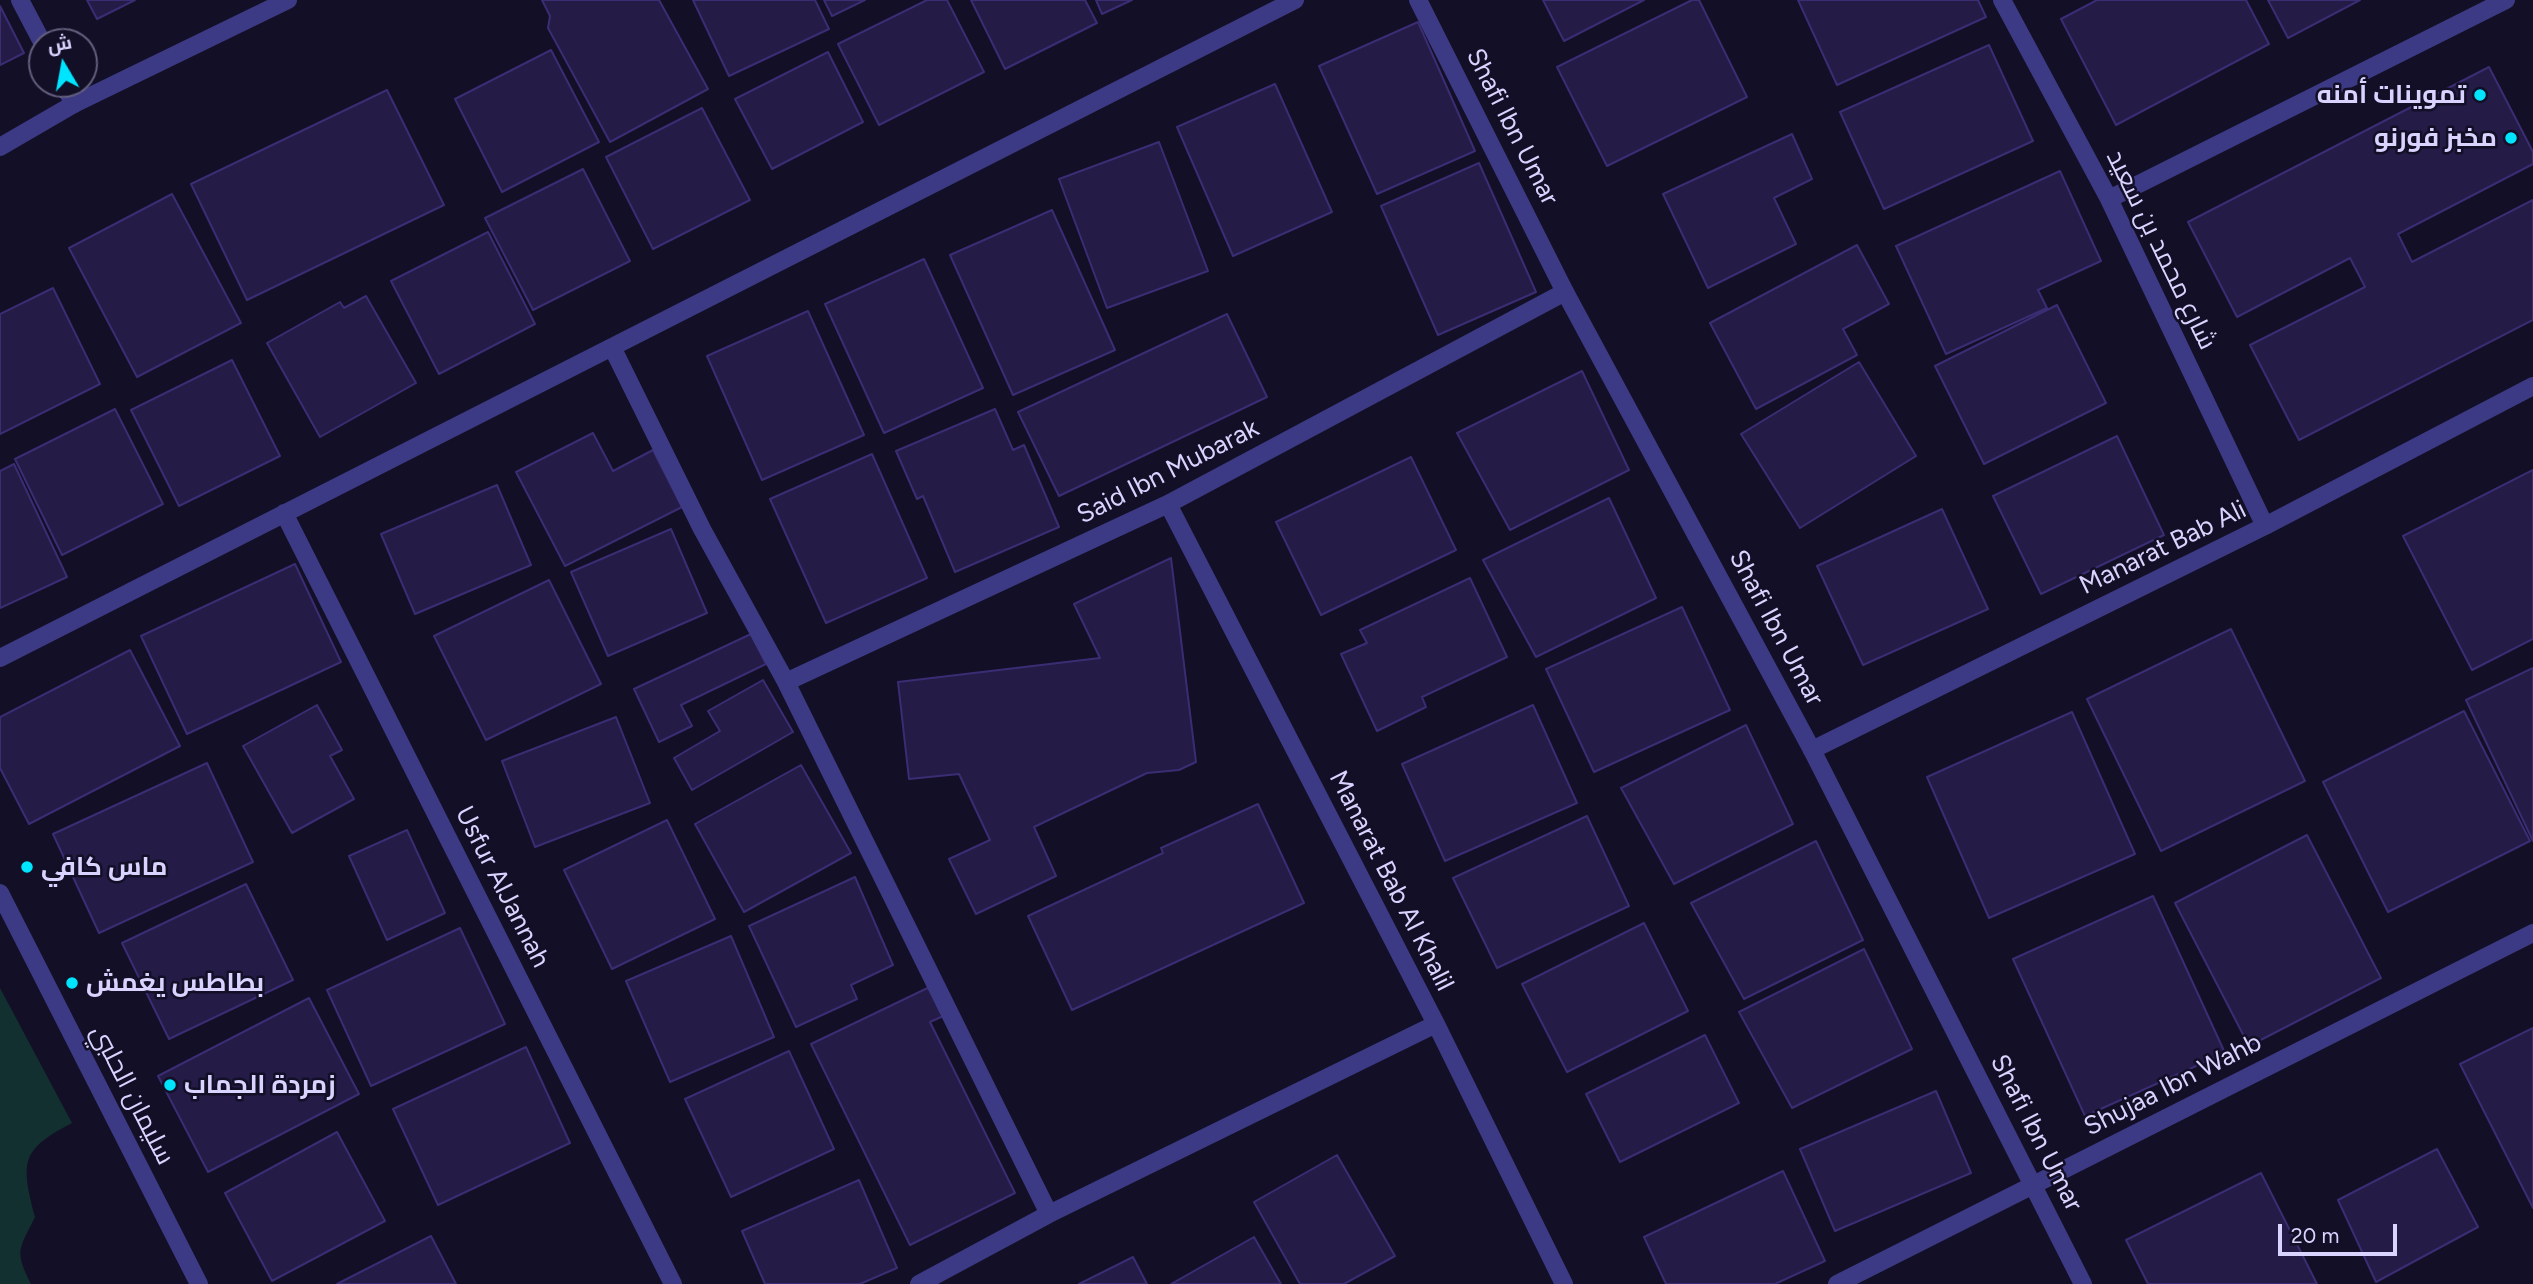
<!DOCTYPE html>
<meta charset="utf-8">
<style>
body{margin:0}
#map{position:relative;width:2533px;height:1284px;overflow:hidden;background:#130f26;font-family:Figtree,Cairo,sans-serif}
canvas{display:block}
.north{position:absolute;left:28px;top:28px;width:70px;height:70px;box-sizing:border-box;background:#130f26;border:2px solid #625e7d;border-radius:50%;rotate:350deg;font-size:19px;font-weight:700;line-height:28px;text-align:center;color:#d9d4ff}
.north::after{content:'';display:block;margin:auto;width:24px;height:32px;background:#00e5ff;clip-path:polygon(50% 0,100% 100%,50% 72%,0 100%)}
.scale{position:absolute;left:2278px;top:1224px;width:119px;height:32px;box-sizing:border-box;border:4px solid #d9d4ff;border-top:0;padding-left:9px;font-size:21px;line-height:24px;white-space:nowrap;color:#d9d4ff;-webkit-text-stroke:5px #130f26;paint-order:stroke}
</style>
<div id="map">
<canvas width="2533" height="1284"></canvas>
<div class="north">ش</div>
<div class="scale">20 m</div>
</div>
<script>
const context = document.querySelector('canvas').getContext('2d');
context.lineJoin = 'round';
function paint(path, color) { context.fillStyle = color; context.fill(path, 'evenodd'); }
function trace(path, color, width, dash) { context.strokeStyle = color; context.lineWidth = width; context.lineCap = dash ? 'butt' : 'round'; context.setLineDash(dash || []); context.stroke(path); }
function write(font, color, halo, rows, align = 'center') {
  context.font = font + ' Figtree,Cairo,sans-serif'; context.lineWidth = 5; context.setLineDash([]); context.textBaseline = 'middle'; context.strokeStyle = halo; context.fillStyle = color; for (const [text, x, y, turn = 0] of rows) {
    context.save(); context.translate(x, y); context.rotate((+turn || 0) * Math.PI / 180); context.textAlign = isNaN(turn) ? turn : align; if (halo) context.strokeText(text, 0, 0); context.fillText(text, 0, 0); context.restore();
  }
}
paint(new Path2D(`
 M0 988 72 1123C20 1150 21 1162 35 1217 19 1250 14 1250 31 1284H0Z`), '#12302f');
const building = new Path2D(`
 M87 0H135L97 19Z
 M542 0H659L708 89 610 142 548 28 550 16Z
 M693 0H815L829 29 729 76Z
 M824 0H865L832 16Z
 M927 0H947L984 72 879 125 838 44Z
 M971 0H1085L1097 23 1005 69Z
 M1096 0H1132L1102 14Z
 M1543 0H1644L1564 41Z
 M1692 0H1699L1747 97 1607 166 1557 67Z
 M1798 0H1978L1986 17 1837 85Z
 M2097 0H2246L2269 44 2116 125 2061 19Z
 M2268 0H2360L2288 38Z
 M0 6 24 53 0 65Z
 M1418 22 1475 151 1377 194 1319 66Z
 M1989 45 2033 141 1884 209 1840 112Z
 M551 50 599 142 502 192 455 99Z
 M828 52 863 122 772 169 735 99Z
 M2489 67 2533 152V164L2398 234 2412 262 2533 200V320L2299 440 2250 345 2365 287 2350 258 2237 317 2188 222Z
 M1275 84 1332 212 1233 256 1177 127Z
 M387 90 444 205 247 300 191 184Z
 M702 108 750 200 653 249 606 157Z
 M1792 134 1812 179 1774 198 1796 244 1708 288 1663 194Z
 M1159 142 1208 271 1107 308 1059 179Z
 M1479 163 1536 292 1438 335 1381 206Z
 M583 169 630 261 533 310 485 218Z
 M2060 171 2101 261 2038 290 2047 308 1946 354 1896 246Z
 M172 194 241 323 137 377 69 248Z
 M1052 210 1115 350 1013 395 950 255Z
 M488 232 535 324 439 374 391 281Z
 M1857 245 1889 304 1843 329 1857 355 1756 409 1710 323Z
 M924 259 983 388 884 433 825 304Z
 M53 288 100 384 0 434V314Z
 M366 296 416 383 320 437 267 343 340 302 344 308Z
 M2057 305 2106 403 1984 464 1935 366Z
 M808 311 864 435 762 480 707 356Z
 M1227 314 1267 397 1059 496 1018 412Z
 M232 360 280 456 179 506 131 410Z
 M1859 362 1916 456 1800 528 1741 434Z
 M1582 371 1629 470 1510 530 1457 433Z
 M115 409 163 504 62 555 15 459Z
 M995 409 1013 450 1024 445 1059 527 955 572 923 496 917 499 896 451Z
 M593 433 613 471 653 450 682 507 565 566 516 472Z
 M2117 436 2164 535 2041 594 1993 496Z
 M872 454 927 578 826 623 770 499Z
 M1411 457 1456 550 1321 615 1276 522Z
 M14 464 67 577 0 608V471Z
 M2533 470V639L2472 670 2403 536Z
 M497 485 531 565 415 614 381 534Z
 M1609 498 1656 598 1536 657 1483 560Z
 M1942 509 1988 609 1863 665 1817 566Z
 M671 529 707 613 608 656 571 572Z
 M1171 558 1196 762 1179 770 1147 773 1034 827 1056 876 976 914 949 859 990 840 959 774 909 779 898 682 1100 658 1074 604Z
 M295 564 341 662 187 734 141 636Z
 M1470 578 1507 657 1422 697 1426 707 1377 731 1341 654 1367 643 1360 630Z
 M549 580 601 684 486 740 434 636Z
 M1682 607 1730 710 1594 772 1546 669Z
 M2231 629 2305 781 2161 851 2087 699Z
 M751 634 766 664 681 705 692 726 659 742 634 689Z
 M130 650 180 746 29 824 0 768V717Z
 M2533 668V841L2466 700Z
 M763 680 793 732 692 790 674 758 720 731 708 711Z
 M317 705 342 750 330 756 354 799 292 833 243 746Z
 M1533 705 1577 803 1445 861 1402 764Z
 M2464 711 2530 841 2388 912 2323 782Z
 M2072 712 2135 854 1989 918 1927 777Z
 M616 717 650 803 535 847 502 761Z
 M1746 725 1793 824 1674 884 1621 788Z
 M207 763 253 862 99 933 53 834Z
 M801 765 851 853 744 912 695 824Z
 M1258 804 1304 903 1072 1010 1028 916 1163 853 1161 848Z
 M1587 816 1629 906 1497 968 1453 878Z
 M667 820 715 919 612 969 564 870Z
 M407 830 445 913 387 940 349 856Z
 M2307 835 2381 978 2249 1046 2175 903Z
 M1816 841 1863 940 1744 999 1691 903Z
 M855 877 893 965 851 985 857 999 796 1027 749 926Z
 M246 884 293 980 169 1039 122 943Z
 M2153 896 2225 1053 2085 1116 2013 959Z
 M1644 923 1688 1011 1567 1072 1522 984Z
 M460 928 505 1024 371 1086 327 990Z
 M731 936 774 1037 670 1082 626 981Z
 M1864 949 1912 1049 1792 1108 1739 1012Z
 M938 983 952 1012 930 1022 1015 1193 910 1245 811 1044Z
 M309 998 359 1094 208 1172 158 1076Z
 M2533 1028V1208L2460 1064Z
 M1705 1035 1739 1103 1620 1162 1586 1094Z
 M526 1047 570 1143 438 1205 393 1109Z
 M789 1051 834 1149 731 1197 685 1099Z
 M1936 1091 1971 1173 1835 1231 1800 1149Z
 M337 1132 385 1221 272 1281 225 1193Z
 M2437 1149 2478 1227 2376 1282 2338 1200Z
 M1337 1155 1395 1256 1344 1284H1300L1254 1202Z
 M1783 1171 1825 1261 1775 1284H1666L1644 1237Z
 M2261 1173 2317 1284H2148L2126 1240Z
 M859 1180 897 1268 860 1284H765L742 1231Z
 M431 1236 456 1284H337Z
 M1254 1237 1281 1284H1171Z
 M1133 1257 1147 1284H1079Z`);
paint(building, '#241b47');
trace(building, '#3b2d73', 2);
trace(new Path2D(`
 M20 0 42 42
 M2002 0 2109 199 2265 526
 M63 84 74 104
 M2109 199 2506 0
 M612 347 702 529 786 682 1049 1214
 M1168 504 1436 1024 1564 1284
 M284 513 673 1284
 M0 658 1295 0
 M786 682 1168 504 1565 292
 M1812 750 2265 526 2533 386
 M0 893 199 1284
 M919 1284 1049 1214 1436 1024`), '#3d3a85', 18);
trace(new Path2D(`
 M1418 0 1565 292 1812 750 2083 1284
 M0 147 74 104 288 0`), '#3d3a85', 18);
trace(new Path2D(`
 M1837 1284 2533 933`), '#3d3a85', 18);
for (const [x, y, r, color] of [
 [2480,95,7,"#00e5ff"],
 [2511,138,7,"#00e5ff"],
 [27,867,7,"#00e5ff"],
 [72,983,7,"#00e5ff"],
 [170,1085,7,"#00e5ff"]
]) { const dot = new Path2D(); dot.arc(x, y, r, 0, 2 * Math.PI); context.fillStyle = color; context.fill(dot); trace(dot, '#130f26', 2.5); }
write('bold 26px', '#d9d4ff', '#130f26', [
 ["تموينات أمنه",2466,95,"right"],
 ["مخبز فورنو",2497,138,"right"],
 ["ماس كافي",41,867],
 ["بطاطس يغمش",86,983],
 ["زمردة الجماب",184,1085]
], 'left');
write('26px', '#d9d4ff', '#130f26', [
 ["Shafi Ibn Umar",1512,127,63],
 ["شارع محمد بن سعيد",2161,250,64],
 ["Said Ibn Mubarak",1168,472,-27],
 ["Manarat Bab Ali",2163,548,-26],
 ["Shafi Ibn Umar",1776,628,62],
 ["Manarat Bab Al Khalil",1391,881,63],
 ["Usfur AlJannah",502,887,63],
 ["Shujaa Ibn Wahb",2173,1085,-27],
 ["سليمان الحلبي",132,1095,63],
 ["Shafi Ibn Umar",2036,1133,63]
]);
</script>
